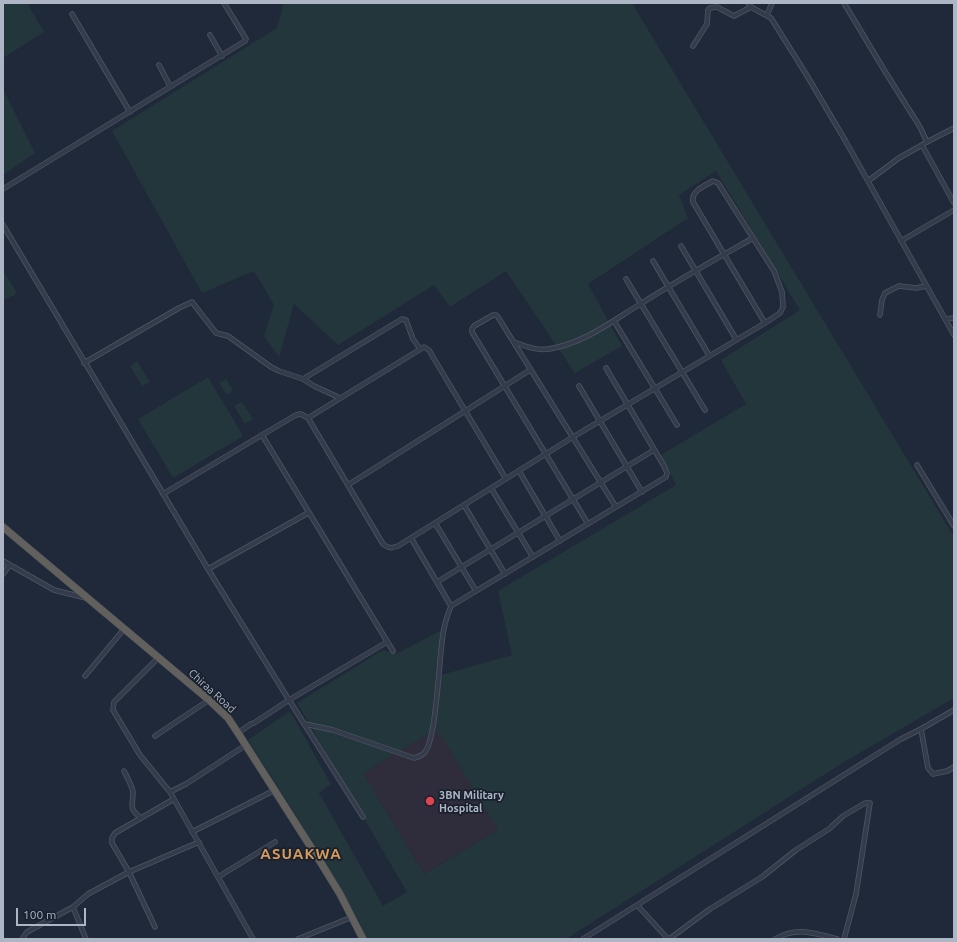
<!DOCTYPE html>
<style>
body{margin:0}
#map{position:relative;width:957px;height:942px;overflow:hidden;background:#202939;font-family:Ubuntu,sans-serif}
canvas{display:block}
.frame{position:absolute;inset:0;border:4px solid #aeb6c6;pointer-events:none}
.scale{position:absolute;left:16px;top:908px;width:70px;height:18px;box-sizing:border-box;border:2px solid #aeb6c6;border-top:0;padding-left:5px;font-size:12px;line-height:14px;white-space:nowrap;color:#aeb6c6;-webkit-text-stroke:3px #19202e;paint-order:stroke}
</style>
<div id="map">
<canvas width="957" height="942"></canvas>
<div class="frame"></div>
<div class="scale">100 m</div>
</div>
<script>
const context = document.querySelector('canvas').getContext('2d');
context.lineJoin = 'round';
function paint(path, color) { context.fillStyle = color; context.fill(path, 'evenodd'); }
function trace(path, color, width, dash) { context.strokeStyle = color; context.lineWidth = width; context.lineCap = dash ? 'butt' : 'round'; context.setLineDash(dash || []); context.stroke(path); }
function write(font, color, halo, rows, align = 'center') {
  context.font = font + ' Ubuntu,sans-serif'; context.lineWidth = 3.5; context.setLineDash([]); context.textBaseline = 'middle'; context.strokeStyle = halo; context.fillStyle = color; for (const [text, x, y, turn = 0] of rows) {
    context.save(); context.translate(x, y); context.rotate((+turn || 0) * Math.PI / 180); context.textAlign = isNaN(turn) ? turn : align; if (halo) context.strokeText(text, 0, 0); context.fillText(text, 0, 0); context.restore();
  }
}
paint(new Path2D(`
 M437 728 498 830 424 874 363 773Z`), '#2f2c3b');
paint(new Path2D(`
 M3 3H27L44 32 3 58Z
 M284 3H632L954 537V698L844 762 566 939H367L357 917 297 817 248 740 290 711 331 784 319 793 383 906 407 892 297 703 383 650 396 654 442 630 441 675 512 655 498 591 676 485 661 455 746 404 721 360 800 310 716 171 679 195 688 218 588 284 622 346 575 373 506 271 450 307 434 285 338 345 294 304 279 357 264 336 274 305 254 271 202 293 112 131 277 28ZM437 729 498 830 424 874 363 773Z
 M3 89 35 153 3 175Z
 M3 270 17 293 3 301Z
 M137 361 150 382 142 386 130 366Z
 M208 377 243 436 173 478 138 419Z
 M226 379 233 390 227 395 219 383Z
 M242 402 253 419 245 424 234 406Z`), '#22363b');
const minor = new Path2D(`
 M748 3 751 7 771 18 806 74 845 140 954 335
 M844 3 886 73 920 127 927 142
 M72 14 130 112
 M767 15 772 3
 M210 35 222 56
 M693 46 707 24 708 10 710 8 717 7 734 16 751 7
 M159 65 170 86
 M925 143 954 128
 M868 181 899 158 922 145 954 203
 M3 189 245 41 246 39 224 3
 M3 225 208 569 289 700 254 723
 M901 241 954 210
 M681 246 736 339
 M653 261 709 355
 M626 279 705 410
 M880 315 882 300 885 293 899 286 916 288 926 286
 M945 319 954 318
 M614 321 677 425
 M514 342C525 346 537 351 549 349 585 343 612 321 642 303 678 280 716 259 753 238
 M84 363 179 308 192 302 216 333 228 336 271 367 279 371 303 379 314 386 340 398
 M303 379 402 319 406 320 413 339 420 349
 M579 386 642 492
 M308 418 424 347 429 350 433 357 506 479
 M262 435 296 415 301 414 308 418 383 544C389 549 392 548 398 546L573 437 765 323 780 313 783 307 782 292 774 271 718 183 713 181C704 186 691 191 693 202L765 323
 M917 465 954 526
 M519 471 560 541
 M348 485 530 370
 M491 488 533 557
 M163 494 262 435 393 651
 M464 505 505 574
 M435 523 476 591
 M588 524 472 332V329L474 326 493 315H496L498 317 616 507
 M411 538 451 606
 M3 561 54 590 86 598
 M208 569 308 513
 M3 574 9 566
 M437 582 654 450
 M158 658 114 702 113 710 140 755 170 792 253 939
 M85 676 124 629
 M305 724 333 730 414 758C418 757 422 756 425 752 436 739 439 663 442 642 443 630 446 618 451 606L666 477 667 473 664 466 606 368
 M921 729 928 768 933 774 947 771 954 767
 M238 733 251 724
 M155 736 209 700
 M124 771C127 777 132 786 133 792 133 806 128 808 141 818
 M170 792 186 784 246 745
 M174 799 115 833 112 838V843L129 872 199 842
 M363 817 289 700 387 642
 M192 832 275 790
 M218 877 275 842
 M638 906 668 939
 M73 907 86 939
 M22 939 27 932 73 907 88 894 129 872 155 927
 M298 939 352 917
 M583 939 901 739 921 729 954 710
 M669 939 710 909 762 877 796 850 829 829 843 816 865 803H870L856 894 844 939
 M775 939C797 926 814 933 837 939`);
const trunk = new Path2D(`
 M3 527 209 700 228 718 238 733 321 863 340 894 363 939`);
trace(minor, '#4e5664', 5.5);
trace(trunk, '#3e4654', 8);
trace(minor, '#343b4a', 4);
trace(trunk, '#61605d', 7);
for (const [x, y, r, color] of [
 [430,801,5,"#e0444e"]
]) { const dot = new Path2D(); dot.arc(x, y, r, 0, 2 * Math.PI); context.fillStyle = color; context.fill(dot); trace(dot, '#19202e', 1.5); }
write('11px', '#aeb6c6', '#19202e', [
 ["Chiraa Road",212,691,42]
]);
write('bold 11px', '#aeb6c6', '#19202e', [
 ["3BN Military",439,795],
 ["Hospital",439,808]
], 'left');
context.letterSpacing = '1px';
write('bold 15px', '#d79a58', '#19202e', [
 ["ASUAKWA",301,854]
]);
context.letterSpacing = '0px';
</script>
